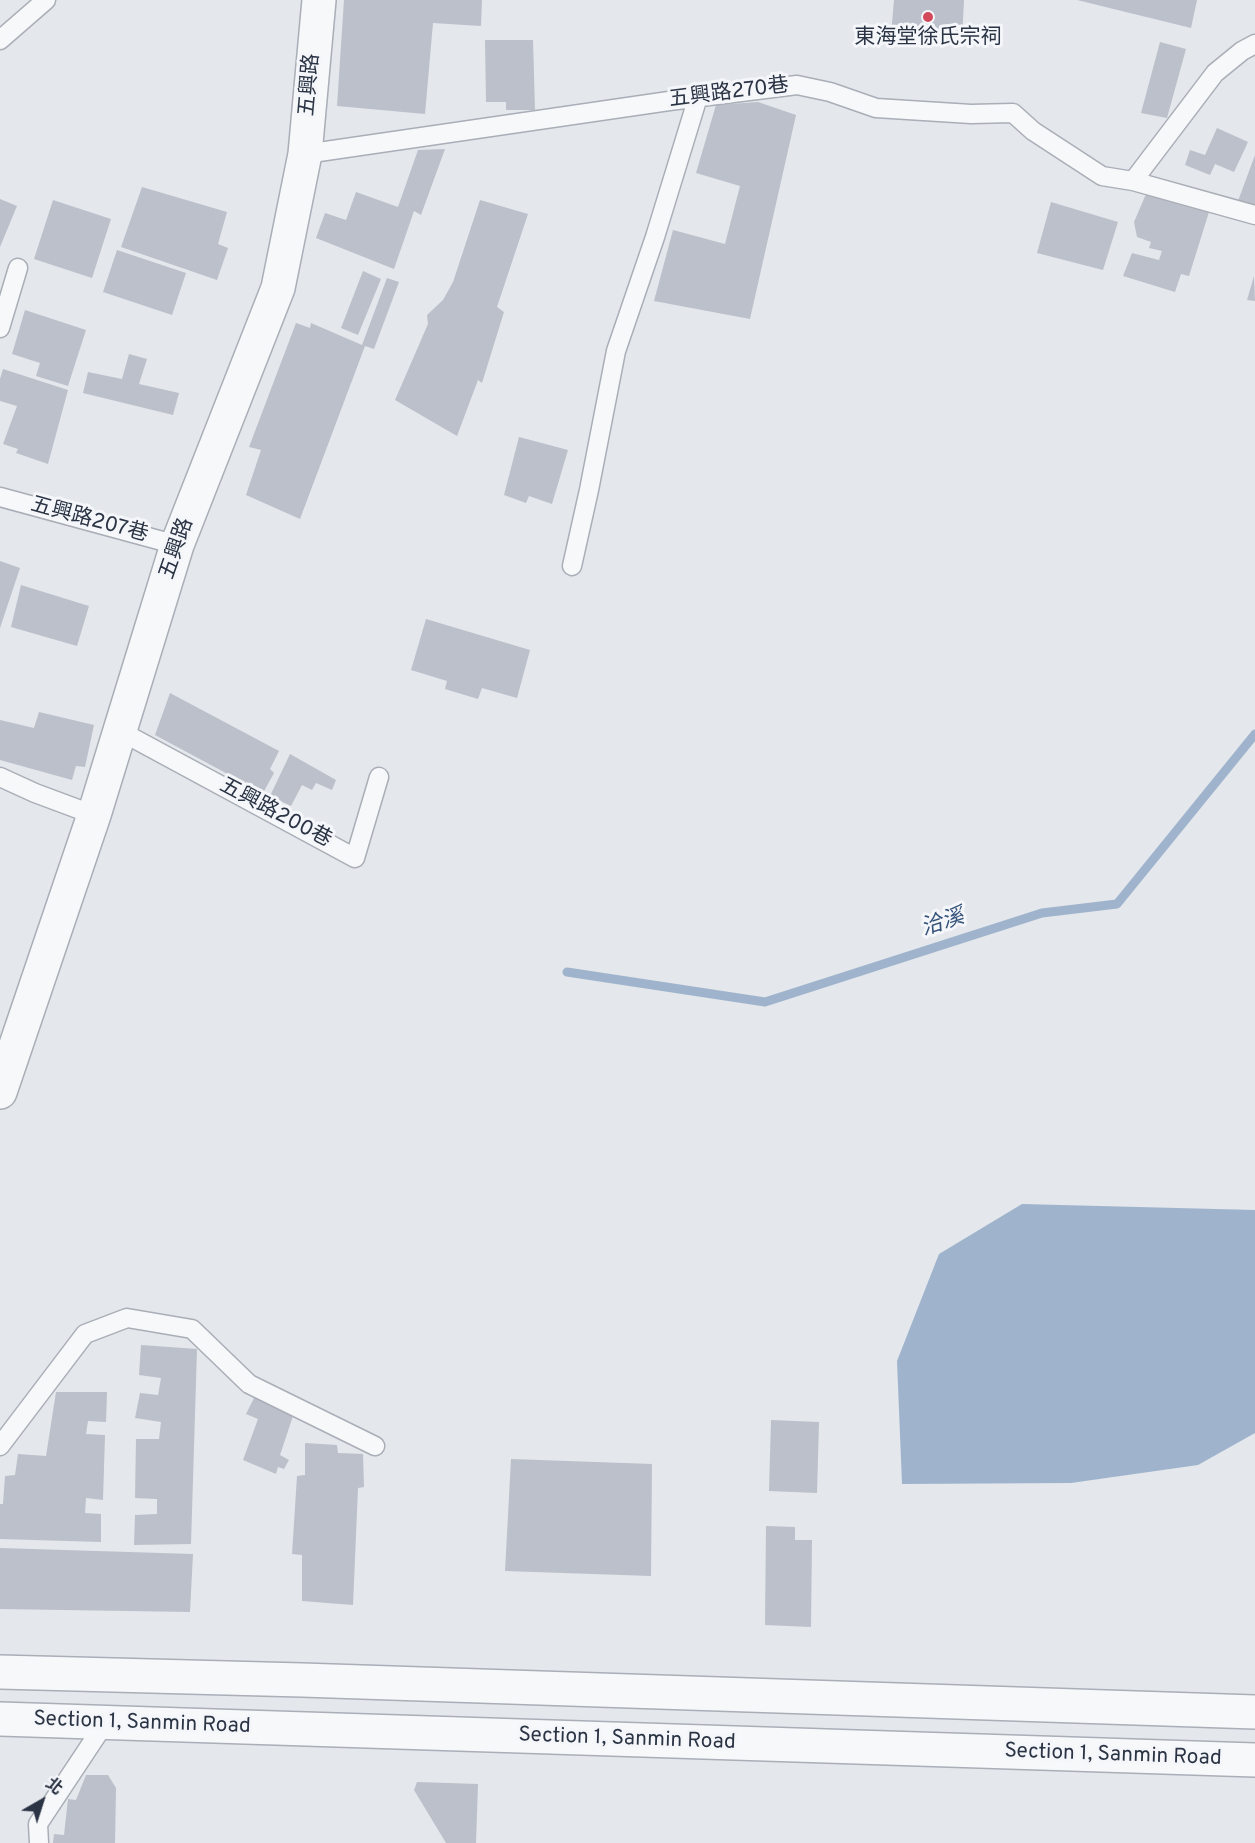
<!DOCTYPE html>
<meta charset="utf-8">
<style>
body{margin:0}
#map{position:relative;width:1255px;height:1843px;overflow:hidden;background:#e4e7ec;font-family:Overpass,"Noto Sans TC",sans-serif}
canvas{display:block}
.north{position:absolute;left:12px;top:1771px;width:60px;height:60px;-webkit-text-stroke:4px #f4f6f9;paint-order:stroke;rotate:39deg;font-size:16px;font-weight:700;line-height:24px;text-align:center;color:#2b3445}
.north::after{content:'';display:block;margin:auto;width:21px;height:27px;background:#2b3445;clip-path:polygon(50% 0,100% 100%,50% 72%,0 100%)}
</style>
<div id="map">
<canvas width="1255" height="1843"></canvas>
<div class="north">北</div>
</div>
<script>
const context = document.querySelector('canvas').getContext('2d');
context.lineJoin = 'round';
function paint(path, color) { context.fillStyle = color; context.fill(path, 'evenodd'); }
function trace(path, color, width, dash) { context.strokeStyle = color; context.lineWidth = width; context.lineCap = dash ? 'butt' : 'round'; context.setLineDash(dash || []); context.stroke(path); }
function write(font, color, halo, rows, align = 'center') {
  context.font = font + ' Overpass,"Noto Sans TC",sans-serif'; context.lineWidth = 6; context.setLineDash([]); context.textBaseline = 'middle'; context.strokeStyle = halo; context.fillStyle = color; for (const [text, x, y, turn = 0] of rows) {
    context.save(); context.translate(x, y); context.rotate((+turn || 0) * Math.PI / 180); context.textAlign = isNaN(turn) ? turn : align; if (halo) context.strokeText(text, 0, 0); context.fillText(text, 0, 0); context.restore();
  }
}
paint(new Path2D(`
 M1022 1204 1255 1210V1433L1198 1465 1071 1483 902 1484 897 1361 939 1254Z`), '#9fb4cc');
trace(new Path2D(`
 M567 972 765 1002 1042 913 1117 904 1255 734`), '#9fb4cc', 9);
paint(new Path2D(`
 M344 0H482L481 26 433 23 425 114 337 106Z
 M894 0H964L962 40 891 35Z
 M1077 0H1197L1191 28Z
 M485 40H533L535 110H506V102H486Z
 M1160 42 1186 49 1167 118 1141 113Z
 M758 102 796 115 750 319 654 301 673 230 725 244 740 186 696 173 716 105Z
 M1217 128 1248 142 1234 172 1215 164 1210 175 1185 165 1190 150 1205 155Z
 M445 149 421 215 414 211 394 269 316 238 325 213 346 220 356 192 398 207 418 150Z
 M1255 155V206L1238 201Z
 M142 187 227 212 218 244 228 248 217 280 121 247Z
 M1146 194 1209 212 1189 276 1181 274 1175 292 1123 276 1132 253 1159 260 1162 251 1149 248 1151 242 1137 237 1134 222Z
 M0 199 17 206 0 247Z
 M53 200 111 219 92 278 34 259Z
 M480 200 528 214 497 307 504 312 482 383 478 380 457 436 395 400 428 324 427 315 443 300 453 282Z
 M1051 202 1118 222 1103 270 1037 253Z
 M117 250 186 273 172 315 103 292Z
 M363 271 381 279 358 335 341 328Z
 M1254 276 1255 301 1247 300Z
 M387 278 399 282 374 349 365 346 300 519 246 495 261 450 249 447 296 323 310 328 311 323 362 345Z
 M25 310 86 330 68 386 36 376 40 363 12 354Z
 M129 354 147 359 139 384 179 393 173 415 83 393 88 372 122 379Z
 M3 369 68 390 48 464 16 453 18 449 3 444 17 406 0 401V379Z
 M519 437 568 450 552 504 529 496 526 503 504 495Z
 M0 561 20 568 0 628Z
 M21 585 89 606 77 646 11 627Z
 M426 619 530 650 517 698 482 688 478 699 445 689 447 681 411 670Z
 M170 693 279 751 270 769 274 773 263 793 155 735Z
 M39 712 94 725 85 767 76 766 72 780 0 760V720L34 728Z
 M290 754 336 780 332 790 316 783 312 790 302 785 291 806 270 796Z
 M141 1345 197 1349 191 1544 134 1545 135 1515 157 1514V1499L135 1498 136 1439H159L161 1422 135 1418 140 1393 158 1395 161 1378 139 1375Z
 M56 1392H107L106 1422 88 1421 86 1434 105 1435 103 1500 86 1498 85 1513 101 1514V1542L0 1539V1504H3L5 1476 15 1475 18 1454 46 1456Z
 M255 1396 293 1416 280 1455 289 1460 284 1469 278 1467 276 1474 243 1460 258 1419 246 1414Z
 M771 1420 819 1422 817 1493 769 1491Z
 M305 1443 337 1445 338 1453 363 1454 364 1487 358 1488 353 1605 302 1601V1555L292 1554 297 1476 305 1475Z
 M511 1459 652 1464 651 1576 505 1571Z
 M766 1526 795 1527V1540H812L811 1627 765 1625Z
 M0 1548 193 1554 190 1612 0 1609Z
 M86 1775H108L116 1788 115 1843H53L54 1834 64 1835 68 1799 76 1800Z
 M417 1782 478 1784 476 1843H446L414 1790Z`), '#bbc0ca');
const service = new Path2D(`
 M0 40 46 0
 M305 154 669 101 797 85 830 92 876 108 971 114 1013 113 1033 131 1102 176 1133 181 1255 215
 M1133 181 1215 73 1242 51 1255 44
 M0 328 18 268
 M0 497 177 545
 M572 566 589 490 616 351 655 237 698 97
 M120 731 355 858 379 777
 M0 777 35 793 94 815
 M0 1446 85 1334 127 1318 192 1329 249 1384 375 1446
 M39 1843 38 1824 105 1723`);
const minor = new Path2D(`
 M0 1092 94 815 177 545 278 288 305 154 319 0`);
const tertiary = new Path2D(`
 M0 1672 302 1680 1255 1712
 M0 1719 1255 1760`);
trace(service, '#a9aeb7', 21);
trace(minor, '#a9aeb7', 36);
trace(tertiary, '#a9aeb7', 36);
trace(service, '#f7f8fa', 18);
trace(minor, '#f7f8fa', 33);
trace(tertiary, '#f7f8fa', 33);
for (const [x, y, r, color] of [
 [928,17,6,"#d1495b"]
]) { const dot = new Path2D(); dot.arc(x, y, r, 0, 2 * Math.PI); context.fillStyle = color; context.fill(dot); trace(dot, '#f4f6f9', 2); }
write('21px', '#2b3445', '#f4f6f9', [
 ["東海堂徐氏宗祠",928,39]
]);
write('21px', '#2b3445', '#f4f6f9', [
 ["五興路",311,85,-85],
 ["五興路270巷",729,94,-7],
 ["五興路207巷",89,521,15],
 ["五興路",178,549,-71],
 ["五興路200巷",275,814,28],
 ["Section 1, Sanmin Road",142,1724,2],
 ["Section 1, Sanmin Road",627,1740,2],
 ["Section 1, Sanmin Road",1113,1756,2]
]);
write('italic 22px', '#34527a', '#f4f6f9', [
 ["洽溪",943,924,-18]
]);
</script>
